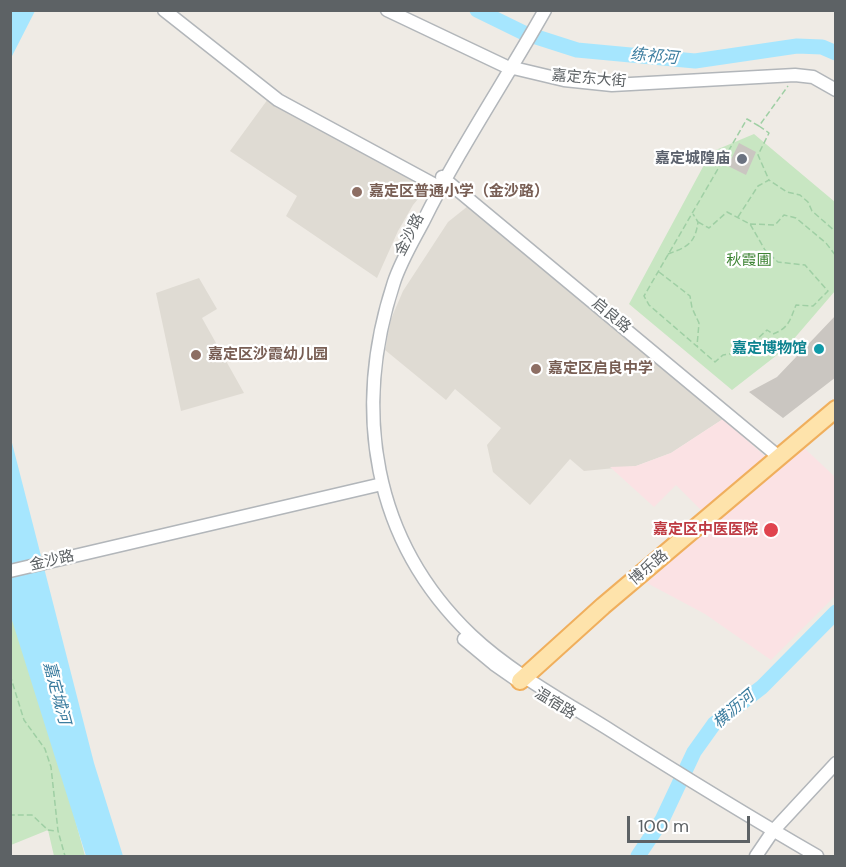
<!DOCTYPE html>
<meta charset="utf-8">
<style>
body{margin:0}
#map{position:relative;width:846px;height:867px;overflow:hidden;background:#efebe5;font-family:"DM Sans",sans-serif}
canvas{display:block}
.frame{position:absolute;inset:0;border:12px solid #5d6265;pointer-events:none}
.scale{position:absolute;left:627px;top:816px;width:123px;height:27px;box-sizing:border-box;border:3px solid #5d6265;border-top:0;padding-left:8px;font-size:18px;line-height:21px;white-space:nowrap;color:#5d6265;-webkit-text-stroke:4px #fff;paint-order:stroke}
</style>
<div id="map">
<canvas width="846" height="867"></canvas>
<div class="frame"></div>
<div class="scale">100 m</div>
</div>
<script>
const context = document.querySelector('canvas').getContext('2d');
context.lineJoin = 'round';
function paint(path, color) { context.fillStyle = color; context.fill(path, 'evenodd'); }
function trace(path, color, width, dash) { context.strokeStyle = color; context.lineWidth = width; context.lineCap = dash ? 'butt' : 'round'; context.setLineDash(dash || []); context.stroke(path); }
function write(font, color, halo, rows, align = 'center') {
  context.font = font + ' "DM Sans","Noto Sans SC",sans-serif'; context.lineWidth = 4.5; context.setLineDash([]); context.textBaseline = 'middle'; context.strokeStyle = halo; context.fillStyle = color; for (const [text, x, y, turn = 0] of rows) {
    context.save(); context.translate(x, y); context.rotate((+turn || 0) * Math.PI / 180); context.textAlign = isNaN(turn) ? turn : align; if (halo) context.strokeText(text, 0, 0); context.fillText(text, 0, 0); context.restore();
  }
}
paint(new Path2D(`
 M268 99 428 187 413 205 398 231 377 278 286 216 297 196 230 151Z
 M468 206 723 419 671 453 636 466 584 471 570 459 530 505 493 472 487 445 501 428 455 389 446 400 385 350 391 319 403 291 448 222Z
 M199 278 217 309 202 318 244 393 181 411 156 293Z`), '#dfdbd3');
paint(new Path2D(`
 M723 419 766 457 702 511 676 485 654 507 610 467 636 466 671 453Z
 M800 444 835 477V596L771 660 705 614 647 583Z`), '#fbe2e4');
paint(new Path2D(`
 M754 134 835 202V291L786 348 732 390 629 304 711 152Z
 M10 609 59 760 85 856H54L48 830 11 845Z`), '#c8e6c2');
paint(new Path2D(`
 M11 10 35 11 11 58 10 11Z
 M10 435 94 763 123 856H86L11 617Z`), '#a6e6fe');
trace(new Path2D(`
 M477 10 524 33 577 50 695 61 797 46 822 47 836 53
 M638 856 662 820 694 752 714 724 762 687 836 612`), '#a6e6fe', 15);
paint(new Path2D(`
 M739 143 756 152 746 175 728 166Z
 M836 315V377L783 418 749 392 777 377Z`), '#cac6c1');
const minor = new Path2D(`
 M164 10 278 100 437 186
 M387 10 505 66 564 80 612 85 795 75 813 77 836 90
 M545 10C505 81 459 149 423 222 413 241 401 261 394 282 352 410 372 540 471 635 511 673 567 703 613 732 681 775 748 816 817 856
 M442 177 779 457
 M10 571 382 484
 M464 639 494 664 517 680
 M756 856 773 831 836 763`);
const major = new Path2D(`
 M520 681 603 606 836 409`);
trace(minor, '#b2b6ba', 15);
trace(major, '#f0af5d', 20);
trace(new Path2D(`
 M759 126 769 133 758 155 769 180
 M738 217 758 186 769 180 787 192 800 195 808 202 812 211 836 232
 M698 222 709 228 727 212 750 224 765 250 778 262 805 265 828 291 813 306 796 305C790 320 789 328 773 334L767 330 743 352 723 355 715 362 649 305 644 296 747 119 759 126 788 86
 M750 224 775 225 784 215 796 218 826 243 836 256
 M668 254C687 247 695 244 698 222L693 214
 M659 272 690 296 692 308 699 323 697 346
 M10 675 24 720 45 749 51 767 58 831 65 856
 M10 817 11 815H32L48 830 56 831`), '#9fcfa4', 1.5, [6, 3]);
trace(minor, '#fff', 12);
trace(major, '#fee3ab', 16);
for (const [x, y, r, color] of [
 [742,159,6,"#6b7280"],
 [357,192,6,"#8d6e63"],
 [819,349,6,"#0f9aa8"],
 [196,355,6,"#8d6e63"],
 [536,369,6,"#8d6e63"],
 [771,530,8,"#e0444e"]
]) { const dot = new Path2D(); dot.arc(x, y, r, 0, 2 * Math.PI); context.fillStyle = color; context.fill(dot); trace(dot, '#fff', 2); }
write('15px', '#5d6265', '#fff', [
 ["嘉定东大街",589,79,5],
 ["金沙路",410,235,-63],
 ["启良路",611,316,40],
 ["金沙路",52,561,-13],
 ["博乐路",649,568,-40],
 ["温宿路",555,704,32]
]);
write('bold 15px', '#5b616d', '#fff', [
 ["嘉定城隍庙",730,159]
], 'right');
write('bold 15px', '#785e54', '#fff', [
 ["嘉定区普通小学（金沙路）",369,192],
 ["嘉定区沙霞幼儿园",208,355],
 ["嘉定区启良中学",548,369]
], 'left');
write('15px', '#3f8435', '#fff', [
 ["秋霞圃",749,261]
]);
write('bold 15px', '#0d838f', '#fff', [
 ["嘉定博物馆",807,349]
], 'right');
write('bold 15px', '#be3a42', '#fff', [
 ["嘉定区中医医院",758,530]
], 'right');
write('italic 16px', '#3c7d9f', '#fff', [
 ["练祁河",654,57,5],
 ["嘉定城河",56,693,75],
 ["横沥河",734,710,-40]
]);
</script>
